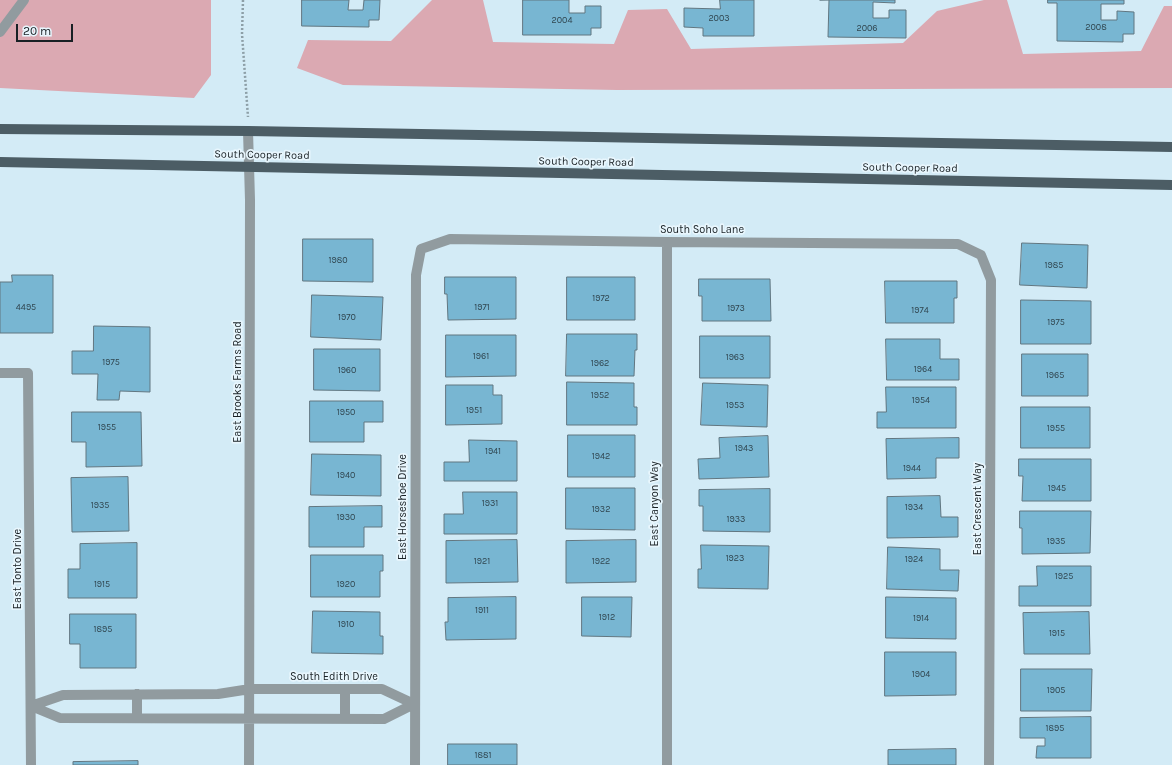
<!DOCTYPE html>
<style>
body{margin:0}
#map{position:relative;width:1172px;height:765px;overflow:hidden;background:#d3ebf6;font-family:Karla,sans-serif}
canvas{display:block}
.scale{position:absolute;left:16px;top:24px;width:57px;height:18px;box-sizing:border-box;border:2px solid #182024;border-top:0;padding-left:5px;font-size:12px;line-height:14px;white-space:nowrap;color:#182024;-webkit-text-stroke:3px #e8f6fd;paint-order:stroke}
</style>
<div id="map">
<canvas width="1172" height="765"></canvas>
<div class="scale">20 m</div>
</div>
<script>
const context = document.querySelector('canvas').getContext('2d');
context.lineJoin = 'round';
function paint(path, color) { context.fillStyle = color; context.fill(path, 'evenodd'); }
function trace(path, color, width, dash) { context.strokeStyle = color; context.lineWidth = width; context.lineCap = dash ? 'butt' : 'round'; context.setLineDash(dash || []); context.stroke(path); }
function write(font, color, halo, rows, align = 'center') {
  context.font = font + ' Karla,sans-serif'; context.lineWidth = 3.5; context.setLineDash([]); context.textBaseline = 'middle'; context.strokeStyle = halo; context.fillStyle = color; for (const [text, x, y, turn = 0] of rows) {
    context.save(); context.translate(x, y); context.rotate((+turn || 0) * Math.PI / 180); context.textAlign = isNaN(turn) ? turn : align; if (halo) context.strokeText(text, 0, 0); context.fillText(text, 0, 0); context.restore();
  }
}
paint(new Path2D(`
 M0 0H211V75L194 98 0 88Z
 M432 0H483L493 42 614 44 628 10 667 9 691 49 903 43 937 11 984 0H1007L1023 54 1141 51 1164 6H1172V88L617 90 343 85 297 68 308 40 391 41Z`), '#dba9b2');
const building = new Path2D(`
 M302 0H349L348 10H363L364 0H380L379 20H369V27L302 26Z
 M523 0H569V13H585V6H601V28H591V35H523Z
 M720 0H754V36H703V28L684 27V8L720 9Z
 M820 0H895V3L873 2V18H889V10H906V38L828 37 829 0Z
 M1048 0H1124V4H1101V20H1117V11L1134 12V34H1123V42L1057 41V3H1048Z
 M303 239H373V282L303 281Z
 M1022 243 1088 245 1087 288 1020 285Z
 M12 275H53V333H0V282H12Z
 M445 277H516V319L448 320 447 294H445Z
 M567 277H635V320H567Z
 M699 279H770L771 321H702V296H699Z
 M885 281H957V298H954V323H886Z
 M312 295 383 297 381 340 311 337Z
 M1021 300 1091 301V344H1021Z
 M94 326 150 327V392L120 391 119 400H97L98 374H72V351H93Z
 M567 334H637V350H635L634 376H566Z
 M446 335H516V376L446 377Z
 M700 336H770V378H700Z
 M886 339H940V359H959V380H887Z
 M314 349H380V391L314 390Z
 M1022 354H1088V396H1022Z
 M567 382 634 383V407H637V425H567Z
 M703 383 768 385 767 427 701 425Z
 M446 385H493V395H502V424L446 425Z
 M886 387H956V428H877V412H886Z
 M310 401H383V422H364V442H310Z
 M1021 407H1090V448H1021Z
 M72 412H141L142 466 86 467V442H72Z
 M568 435H635V477H568Z
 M768 436 769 477 699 479 698 459 720 458 719 438Z
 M959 438V458H936V478L887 479 886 439Z
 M469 440 517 441V481H444V462H469Z
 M312 454 381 455V496L311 495Z
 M1019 459H1091V501H1022L1023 476H1019Z
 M128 477 129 531 72 532 71 478Z
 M566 488H635V530L566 529Z
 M770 489V532L703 531V506H699V490Z
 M463 492H517V534H444V514H463Z
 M940 496 941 517H958V537L887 538V497Z
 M382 506V527H364V547H309V507Z
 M1020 511H1091L1090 553 1022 554V528H1020Z
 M517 540 518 582 446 583V541Z
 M636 540V582L566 583V541Z
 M137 543V598H68V569H80V544Z
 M701 545 769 546 768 589 698 588V569H701Z
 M888 547 940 549V570H959L958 591 887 589Z
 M311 555H383V571H380V597H311Z
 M1037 566H1091V606H1019V586H1037Z
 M516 597V639L446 640 445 622H448V598Z
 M582 597H632L631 637 582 636Z
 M886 597 956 598V639L886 638Z
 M313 611 380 612V636H383V654L312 653Z
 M1089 612 1090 654H1024L1023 613Z
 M70 614H136V668H80V644H70Z
 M885 652H956V695L885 696Z
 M1021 669H1092L1091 711H1021Z
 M1091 717V758H1036L1037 746H1045V738H1020V718Z
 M448 744H517V765H448Z
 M956 749V765H888V750Z
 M138 761V765H73V762Z`);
paint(building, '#78b6d2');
trace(building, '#617680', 1);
trace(new Path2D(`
 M243 0 242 34 248 117`), '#8d9fa7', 2.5, [2, 2]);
trace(new Path2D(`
 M0 32 24 0
 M248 131 250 200 249 765
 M0 373H28L31 765
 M31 706 60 718 384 719 414 704
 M31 706 63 695 218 694 250 689H382L414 704
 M137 718V694
 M345 719V689
 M415 765 416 275 421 249 450 239 667 242 958 244 981 255 991 280 989 765
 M667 765V242`), '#919b9f', 10);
trace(new Path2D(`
 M0 129 248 131 1172 147
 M0 162 1172 185`), '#4c5d65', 10);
write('9px', '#304650', null, [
 ["2003",719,18],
 ["2004",562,20],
 ["2008",1096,27],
 ["2006",867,28],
 ["1980",338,260],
 ["1985",1054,265],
 ["1972",601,298],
 ["4495",26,307],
 ["1971",482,307],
 ["1973",736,308],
 ["1974",920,310],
 ["1970",347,317],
 ["1975",1056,322],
 ["1961",481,356],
 ["1963",735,357],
 ["1975",111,362],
 ["1962",600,363],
 ["1964",923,369],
 ["1960",347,370],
 ["1965",1055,375],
 ["1952",600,395],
 ["1954",921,400],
 ["1953",735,405],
 ["1951",474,410],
 ["1950",346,412],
 ["1955",107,427],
 ["1955",1056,428],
 ["1943",744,448],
 ["1941",493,451],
 ["1942",601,456],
 ["1944",912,468],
 ["1940",346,475],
 ["1945",1057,488],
 ["1931",490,503],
 ["1935",100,505],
 ["1934",914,507],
 ["1932",601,509],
 ["1930",346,517],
 ["1933",736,519],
 ["1935",1056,541],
 ["1923",735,558],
 ["1924",914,559],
 ["1921",482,561],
 ["1922",601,561],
 ["1925",1064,576],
 ["1915",102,584],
 ["1920",346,584],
 ["1911",482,610],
 ["1912",607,617],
 ["1914",921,618],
 ["1910",346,624],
 ["1895",103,629],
 ["1915",1057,633],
 ["1904",921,674],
 ["1905",1056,690],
 ["1895",1055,728],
 ["1881",483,755]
]);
write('11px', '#182024', '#e8f6fd', [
 ["South Cooper Road",262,155,1],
 ["South Cooper Road",586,162,1],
 ["South Cooper Road",910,168,1],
 ["South Soho Lane",702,230],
 ["East Brooks Farms Road",238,382,-90],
 ["East Canyon Way",655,504,-90],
 ["East Horseshoe Drive",403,507,-90],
 ["East Crescent Way",978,509,-90],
 ["East Tonto Drive",18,569,-90],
 ["South Edith Drive",334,677]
]);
</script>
